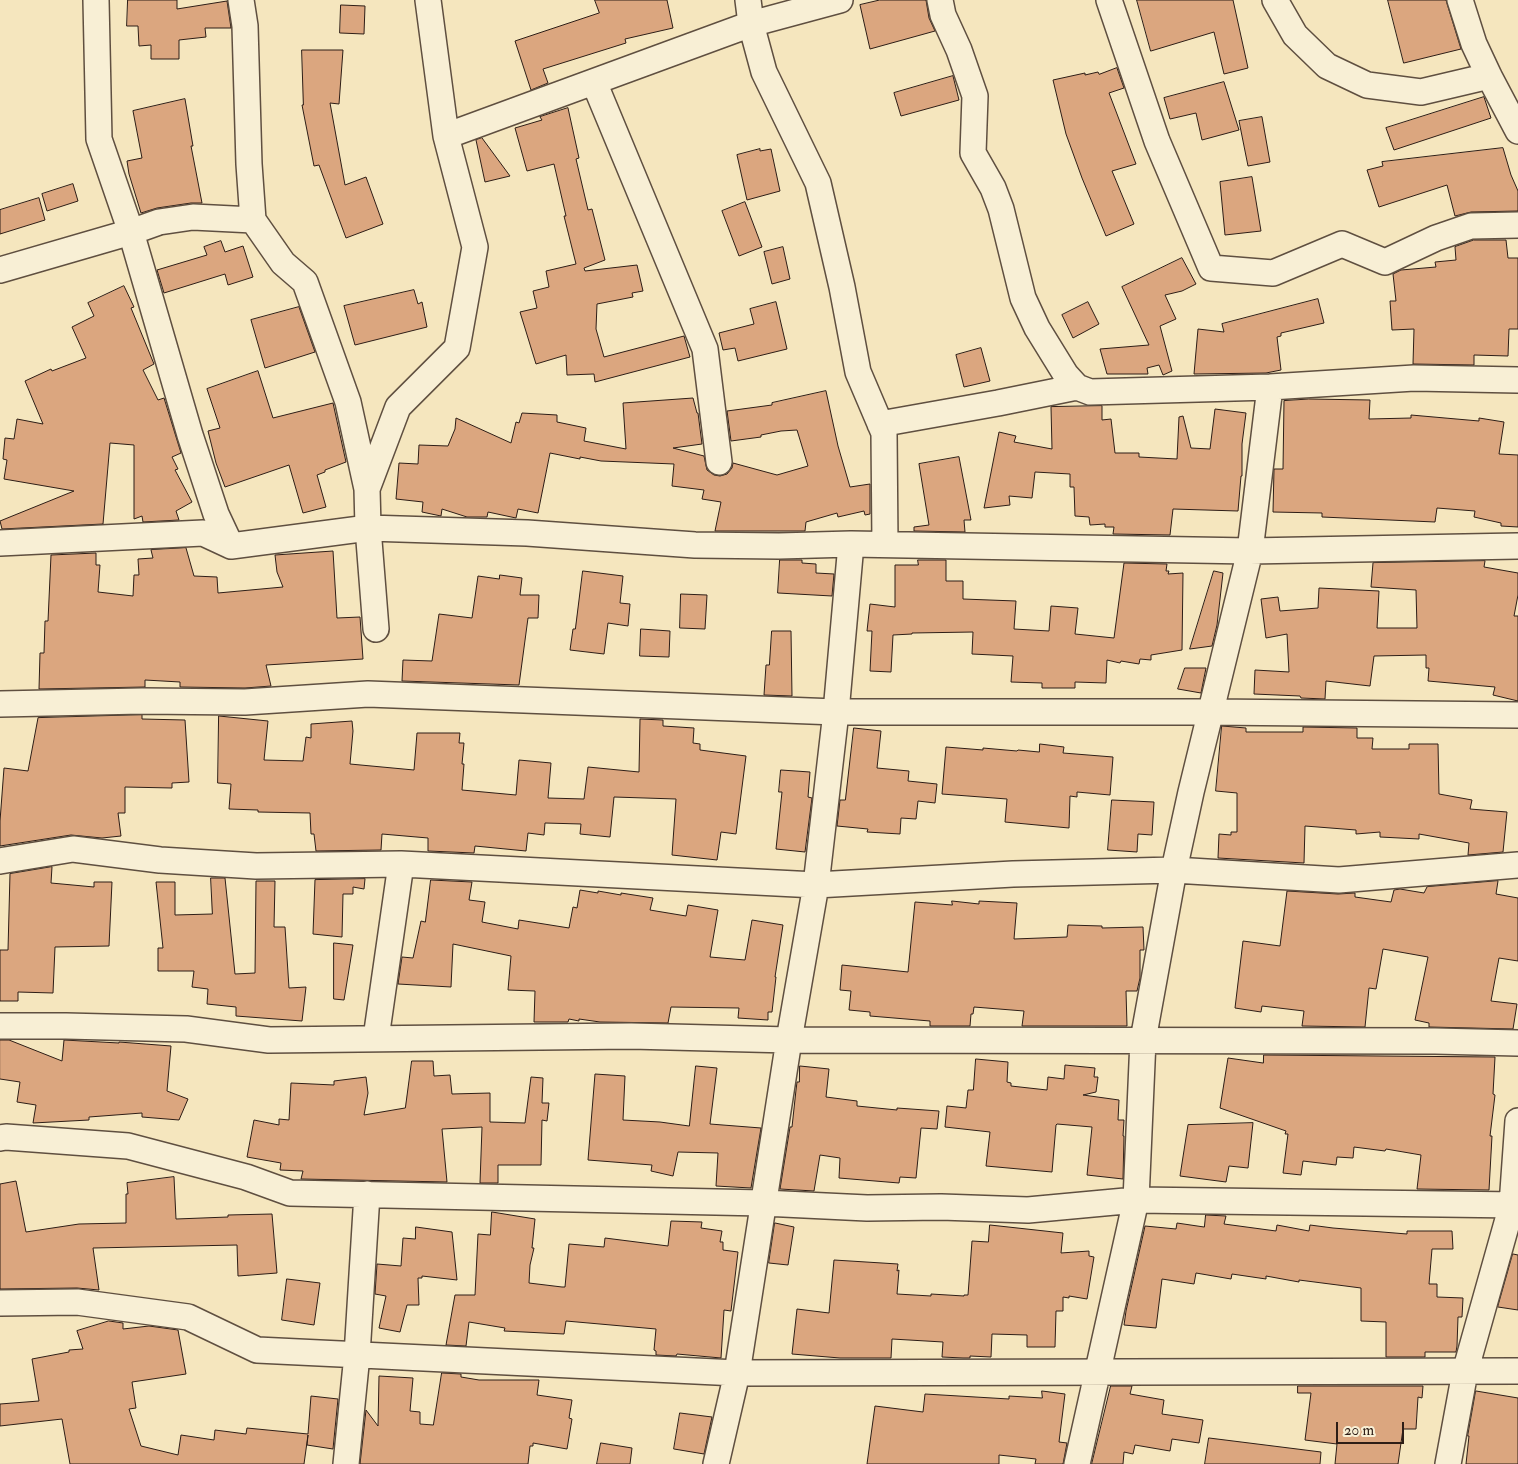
<!DOCTYPE html>
<style>
body{margin:0}
#map{position:relative;width:1518px;height:1464px;overflow:hidden;background:#f5e6be;font-family:"IM FELL Double Pica",serif}
canvas{display:block}
.scale{position:absolute;left:1336px;top:1422px;width:68px;height:22px;box-sizing:border-box;border:2px solid #2d1d16;border-top:0;padding-left:6px;font-size:15px;line-height:18px;white-space:nowrap;color:#2d1d16;-webkit-text-stroke:4px #f8efd5;paint-order:stroke}
</style>
<div id="map">
<canvas width="1518" height="1464"></canvas>
<div class="scale">20 m</div>
</div>
<script>
const context = document.querySelector('canvas').getContext('2d');
context.lineJoin = 'round';
function paint(path, color) { context.fillStyle = color; context.fill(path, 'evenodd'); }
function trace(path, color, width, dash) { context.strokeStyle = color; context.lineWidth = width; context.lineCap = dash ? 'butt' : 'round'; context.setLineDash(dash || []); context.stroke(path); }
const building = new Path2D(`
 M128 0H177V9L227 1 231 28H205L206 37 179 40V59H151V45L139 46 138 26H127Z
 M595 0H667L673 28 625 39 626 43 543 69 548 83 531 90 515 41 599 13Z
 M880 0H926L929 18 935 31 870 49 860 5Z
 M1137 0H1233L1248 68 1224 74 1214 32 1151 51Z
 M1388 0H1446L1461 49 1404 63Z
 M341 5 365 6 364 34 340 33Z
 M302 50H343L339 104 330 103 345 185 366 177 383 224 346 238 319 165 314 166 302 105H303Z
 M1117 68 1124 88 1109 93 1136 164 1112 171 1134 224 1106 236 1082 178 1066 134 1053 80 1085 73V75L1098 72 1099 74Z
 M953 76 959 100 901 116 894 93Z
 M1224 82 1239 130 1202 140 1196 113 1170 119 1164 98Z
 M1484 97 1491 118 1394 150 1386 128Z
 M185 99 193 146H191L202 203H191L157 208 141 213 129 174 127 161 142 158 133 111Z
 M568 108 579 158 576 159 588 210 592 209 605 260 584 268 585 271 637 265 643 291 632 293 633 297 597 304 596 329 604 357 684 336 690 357 595 382 594 374 567 375 566 355 536 364 520 312 537 308 533 291 549 287 546 271 576 264 564 216H566L554 164 527 171 515 128 542 120 540 117Z
 M1262 117 1270 162 1248 166 1239 121Z
 M482 138 510 176 485 182 476 140Z
 M1503 148 1511 175 1518 191V211L1471 212 1455 216 1447 185 1379 207 1367 170 1383 166 1382 162Z
 M760 149V151L771 149 780 191 747 200 737 155Z
 M1252 177 1261 231 1225 235 1220 182Z
 M73 184 78 201 47 211 42 194Z
 M39 198 45 220 0 234V210Z
 M745 202 762 247 739 256 722 211Z
 M1474 240H1506L1508 258H1518V329H1509L1508 356 1474 355V365L1413 364 1414 329 1392 330 1390 301H1396L1393 274 1401 270 1436 267 1435 262 1456 260 1455 247Z
 M221 241 225 252 243 246 253 277 228 285 225 274 164 293 157 270 207 255 204 247Z
 M783 247 790 279 772 284 764 252Z
 M1182 258 1196 284 1182 291 1165 295 1176 319 1160 326 1172 371 1163 375 1159 365 1147 368 1148 374H1107L1100 349 1149 345 1122 287Z
 M124 286 134 307 131 308 154 364 143 370 158 400 164 398 181 453 172 457 178 469 175 470 192 502 176 511 179 520 143 522 142 516 134 519V445L110 443 103 524 2 529 0 521 74 491 4 479 7 460 3 459 5 438 14 439 17 419 43 424 25 381 51 369 52 371 86 358 72 327 94 316 88 303Z
 M414 290 418 304 422 302 427 327 355 345 344 306Z
 M1318 299 1324 323 1281 333V336L1277 337 1281 370 1266 373 1194 374 1198 329 1224 332 1222 324Z
 M776 302 787 349 738 361 735 348 723 350 719 333 754 324 750 309Z
 M1088 302 1099 324 1073 338 1062 315Z
 M299 307 315 352 265 368 251 320Z
 M981 348 990 381 964 387 956 355Z
 M258 371 273 418 333 403 346 462 325 470V472L317 475 326 507 303 513 289 465 225 487 216 463 208 431 220 428 207 389Z
 M826 391 838 446 850 487 870 484V514L865 515 864 511 838 517 837 513 806 522 805 531H715L721 502 702 499 704 490 672 486 674 464 601 461 580 457V459L550 453 538 513 518 509 516 518 488 512 487 517H467L442 509 441 516 422 512 423 502 396 499 399 463 418 464 419 445 448 446 455 429 456 418 511 443 516 422 519 423 522 413 557 415V422L586 428 584 441 626 449 623 403 693 398 697 413H698L702 444 673 448 704 456 707 470 714 475 720 476 727 474 732 468 733 463 777 475 808 466 797 430 781 431 761 435V437L731 441 727 411 772 405V403Z
 M1309 399 1370 400 1369 419 1411 418V415L1479 421V418L1504 422 1499 454 1518 455V527L1501 526V523L1474 517 1475 511 1437 508 1435 522 1322 517V513L1273 512 1274 469H1283L1284 401Z
 M1102 406V420L1111 419 1115 453H1139V457L1177 459 1179 417 1183 416 1191 448 1210 449 1215 409 1246 413 1242 444V476H1241L1238 511 1173 509 1170 535 1113 534 1114 527H1105V524L1090 525 1089 517 1075 516 1074 487H1070V474L1035 472 1032 498 1009 496 1010 505 984 508 999 432 1016 436 1014 442 1052 449 1051 407Z
 M959 457 971 520H964L965 532 914 531V527L929 525 919 464Z
 M186 548 194 576 217 577 218 593 283 587 277 572 275 555 333 551 337 618 360 617 363 659 266 665 271 686 245 688 180 687V682L145 680V687L39 689 40 653H44L45 621H48L51 555 96 553V565H100L98 592 133 596 134 575H139L138 559 153 558 151 550Z
 M780 560H802V563L816 564V573L834 574 832 596 778 593Z
 M918 560H946V581H963V599L1016 601 1014 629 1049 631 1051 606 1078 608 1075 634 1114 638 1124 563 1167 564 1166 571H1169L1168 574 1183 573 1182 650 1151 655V660L1140 659 1139 664 1121 661 1120 663 1107 660 1106 683 1075 682V688H1042V683L1011 682 1013 656 972 654 973 632 912 633V634L893 635 891 672 870 671 872 631H867L870 604 895 607V565H918Z
 M1485 561 1484 567 1518 573V595L1514 616H1518V701L1493 695 1495 687 1428 681 1429 668H1426V655L1374 656 1370 686 1326 681 1325 699 1301 698 1300 696 1254 694 1255 670 1289 672 1287 634 1266 638 1261 599 1278 597 1280 611 1318 608 1319 588 1379 591 1377 628H1417L1416 590 1371 587 1373 563Z
 M583 571 623 576 620 603 630 604 628 626 608 623 604 654 570 650 573 629H575Z
 M1214 571 1223 573 1217 625 1212 646 1190 649Z
 M500 575 522 578 520 595H539L538 618H528L519 685 402 681 403 660 432 661 439 614 472 618 478 576 499 579Z
 M681 594 707 595 705 629 680 628Z
 M641 629 670 631 669 657 640 656Z
 M772 631H791L792 696 764 695 766 665H769Z
 M1185 668H1206L1201 693 1178 689Z
 M142 715V719L185 720 189 782 172 783V788L125 787V813H118L121 836 102 838 71 835 0 846V821L4 768 28 771 38 718Z
 M219 716 268 721 264 760 303 761 306 737 311 738V724L352 721 353 731 350 764 414 770 417 733H460L459 743H464L462 764H464L462 790 516 795 519 760 551 763 548 798 584 799 588 767 639 772 640 719 663 720V726L694 728 693 743 700 744V750L746 756 736 834 721 832 717 860 672 855 676 799 614 797 610 837 580 834 581 824 545 823 544 835 528 833 526 851 475 846 474 853 428 851V838L382 834 381 850 316 851 314 834H311L310 813 258 812V810L229 809 231 784 218 783Z
 M1222 726 1246 728V732H1303V727L1357 728V738H1373L1372 749H1409V744H1438L1439 794 1472 800 1470 809 1507 812 1503 852 1468 855 1469 843 1419 834V839L1380 837V832L1356 834V830L1305 826 1304 863 1218 858 1219 834 1231 835V832H1237V793L1216 791Z
 M854 728 881 731 877 768 909 771 908 781 937 784 935 803 918 801 916 819 901 818 900 834 867 832 868 829 837 826 840 800H845Z
 M1040 744 1064 747 1063 753 1113 757 1110 795 1077 792V797L1070 796 1069 828 1005 822 1007 799 942 794 946 747 983 750V748L1017 751 1018 750 1039 752Z
 M781 770 810 772 808 797 812 798 805 852 776 849 782 792H779Z
 M1112 800 1154 802 1152 835 1138 834 1137 852 1108 850Z
 M52 867 51 883 94 887V882H112L109 946 55 947 53 993 18 992V1001H0V950H8L10 874Z
 M211 878H225L235 974 255 973 256 881H275L274 927H285L289 988 306 987 302 1021 236 1016V1007L207 1004 208 989 192 987 194 971H158V948H163L156 882H175V915L212 914Z
 M365 879 364 889 353 887V894H343L342 937 313 934 315 880Z
 M431 880 472 882 469 900 485 902 482 922 518 929 519 920 569 928 573 907 577 908 580 890 598 893V891L621 895V893L653 898 650 910 686 916 688 905 718 910 710 957 745 960 752 920 783 925 775 977H776L772 1012H768V1020L738 1018 739 1008 671 1007 668 1023 600 1022 579 1019V1021L569 1019 568 1022H534L535 991 508 990 511 956 453 944 451 987 398 984 402 957 413 958 421 921 425 922Z
 M1498 881 1496 894 1518 898V961L1499 958 1491 1001 1517 1004 1513 1029 1429 1027V1023L1415 1020 1428 957 1383 949 1376 989 1369 988 1365 1027 1302 1026 1304 1011 1262 1006 1261 1012 1235 1008 1243 941 1280 946 1287 891 1338 894 1355 893V897L1391 902 1394 890 1400 889 1424 893 1427 887Z
 M952 901 979 904V901L1017 903 1014 939 1067 937 1068 925 1102 926V928L1143 927 1144 950H1140V978L1137 991H1126L1127 1026H1022L1024 1011 974 1007 973 1014H971L970 1026H930V1021L870 1016V1012L849 1010 851 991 840 990 842 965 908 972 915 902 952 905Z
 M334 943 353 945 344 1000 334 999Z
 M0 1040H9L62 1061 64 1040 119 1043V1042L171 1046 167 1091 188 1099 179 1120 142 1117V1113L89 1117V1120L33 1123 36 1105 17 1102 20 1082 0 1079Z
 M1264 1055 1495 1057 1493 1094 1495 1095 1490 1136H1492L1489 1190 1417 1189 1421 1155 1386 1149 1385 1151 1354 1147 1353 1158 1337 1157 1336 1165 1303 1161 1301 1175 1283 1173 1288 1134H1285L1286 1131 1220 1108 1228 1058 1263 1063Z
 M976 1059 1008 1062 1007 1082 1011 1083V1086L1047 1090 1048 1077 1064 1079 1065 1065 1095 1068 1094 1077H1098L1096 1092 1083 1095 1119 1100 1118 1120H1124L1123 1136H1124L1123 1179 1087 1175 1092 1127 1057 1124 1056 1125 1052 1172 986 1166 990 1132 945 1127 947 1106 966 1108 968 1090H973Z
 M412 1061H433L434 1076 450 1075 452 1094 490 1093V1122L525 1123 531 1077 543 1078 542 1103H549L547 1121 542 1120 541 1165H498V1183H480L482 1127 442 1129 447 1182 301 1179 303 1171 280 1170 281 1163 247 1157 254 1120 279 1125V1119L289 1120 291 1083 334 1085V1081L366 1077 368 1093 364 1115 405 1108Z
 M696 1066 717 1068 710 1124 761 1128 751 1188 716 1186 718 1153 678 1152 673 1176 651 1171 652 1165 588 1160 595 1074 625 1076 623 1120 660 1122 689 1126Z
 M800 1066 829 1069 826 1097 857 1101V1106L897 1110V1108L939 1111 937 1129 921 1128 916 1178 900 1177 899 1183 839 1178 840 1158 820 1155 814 1191 780 1189 790 1127H792L796 1090 797 1082H799Z
 M1253 1123 1248 1168 1229 1166 1226 1182 1180 1176 1188 1125Z
 M174 1177 176 1219 228 1217V1215L272 1214 277 1273 238 1276 237 1245 93 1248 99 1290 77 1288 0 1289V1184L16 1181 26 1232 79 1224 126 1223V1194H128L127 1183Z
 M492 1212 535 1219 532 1248H534L530 1265 529 1283 562 1287H565L569 1244 604 1247 605 1238 668 1246 671 1221 702 1222 701 1228 722 1231 720 1242H723V1250L738 1252 731 1311 724 1310 721 1358 677 1354 676 1356 656 1355V1351L654 1350 656 1329 566 1321 564 1334 504 1331 505 1328 469 1322 466 1346 446 1345 455 1295H475L478 1234 490 1235Z
 M1206 1215 1226 1216 1224 1224 1276 1231 1277 1225 1309 1231 1310 1225 1333 1228 1407 1234V1231H1452L1453 1249H1432L1429 1284H1437V1297L1463 1298 1462 1317H1458L1457 1346 1456 1352H1425V1357H1386V1322L1361 1321V1288L1299 1280V1282L1266 1276V1279L1232 1274 1231 1279 1196 1273 1194 1284 1162 1279 1156 1328 1124 1325 1126 1311 1145 1226 1176 1229 1177 1223 1204 1227Z
 M775 1223 794 1227 788 1265 769 1263Z
 M990 1225 1063 1233 1061 1253 1089 1251V1256L1094 1257 1087 1299 1069 1296V1298L1063 1297V1311H1056L1055 1347H1027V1335L992 1334 991 1357 970 1356V1358H963L942 1357 943 1342 892 1339 891 1358H840L792 1354 797 1309 829 1313 834 1260 898 1264 897 1271 899 1270 897 1294 931 1296V1294L964 1296V1295H968L972 1241 988 1242Z
 M416 1227 452 1232 457 1280 422 1276V1278H418L419 1305H407L400 1332 379 1328 386 1296 375 1294 377 1264 401 1266 403 1238 415 1239Z
 M1513 1254 1518 1255V1310L1498 1307Z
 M287 1279 320 1283 314 1325 282 1320Z
 M109 1321 123 1323V1329L149 1326 178 1330 186 1374 132 1382 136 1408 129 1409 141 1446 178 1455 181 1435 214 1440 215 1430 246 1434 247 1428 308 1434 311 1396 338 1399 333 1449 307 1445 308 1435 304 1464H70L62 1419 0 1426V1404L39 1401 32 1359 69 1352V1350L83 1349 77 1331Z
 M442 1373 461 1374V1377L479 1380H539L537 1395 572 1400 569 1418 572 1419 567 1449 533 1443V1446H530L528 1464H360L366 1410 378 1426 379 1376 413 1378 410 1411 420 1412V1424L433 1425Z
 M1111 1386H1132L1130 1394 1164 1400 1162 1414 1203 1420 1199 1443 1172 1439 1170 1451 1135 1445 1133 1454 1124 1452 1123 1464H1092Z
 M1298 1386H1423L1422 1398 1418 1397 1416 1429H1403L1398 1464H1335L1337 1444 1305 1440 1311 1393H1298Z
 M1042 1391 1065 1394 1059 1442 1067 1443 1063 1464H1035L1036 1459 999 1455V1464H867L875 1406 923 1412 925 1394 1009 1399V1396L1042 1398Z
 M1476 1391 1518 1398V1464H1466L1469 1436H1468Z
 M680 1413 712 1417 704 1454 674 1449Z
 M1209 1438 1321 1452 1320 1464H1205Z
 M601 1443 632 1448 630 1464H597Z`);
paint(building, '#dba67f');
trace(building, '#2d1d16', 1);
const minor = new Path2D(`
 M96 0 99 139 131 232 190 435 216 514 231 546
 M241 0 245 26 249 164 253 220 283 263 305 282 348 402 367 489 368 528 376 629
 M748 0 751 24 764 72 818 183 842 287 858 372 884 433 885 544
 M940 0 943 15 959 50 975 96 973 153 993 188 1001 209 1023 298 1037 328 1066 375 1077 387 1090 392 1270 387 1414 378 1518 380
 M1109 0 1157 141 1211 268 1273 273 1342 244 1385 262 1436 238 1471 226 1518 225
 M1275 0 1295 35 1327 66 1367 85 1421 92 1489 76
 M1460 0 1474 44 1489 76 1518 131
 M594 82 705 349 719 462
 M446 136 751 24 840 0
 M0 270 131 232 159 222 193 217 253 220
 M880 424 998 403 1077 387
 M367 489 398 407 457 348 475 247 446 136 428 0
 M0 543 203 533 231 546 368 528 527 533 695 545 779 546 851 544
 M0 704 142 701 245 702 368 694 836 712H1211L1518 715
 M0 861 73 849 160 860 256 866 401 864 816 885 1013 874 1174 870 1339 880 1518 865
 M0 1026H66L186 1029 269 1040 631 1036 789 1040 1435 1041 1518 1043
 M376 1038 401 864
 M0 1138 6 1137 128 1146 246 1177 290 1193 763 1203 867 1208 941 1207 1028 1210 1136 1200 1518 1205
 M0 1303 77 1302 188 1317 257 1350 737 1373 1518 1371
 M346 1464 357 1355 367 1194
 M716 1464 737 1373 789 1040 816 885 836 712 851 544 1250 551 1518 546
 M1077 1464 1136 1200 1143 1040 1174 870 1191 792 1250 551 1270 387
 M1448 1464 1465 1372 1512 1205 1518 1121`);
trace(minor, '#5f4f40', 28);
trace(minor, '#f8efd5', 25);
</script>
